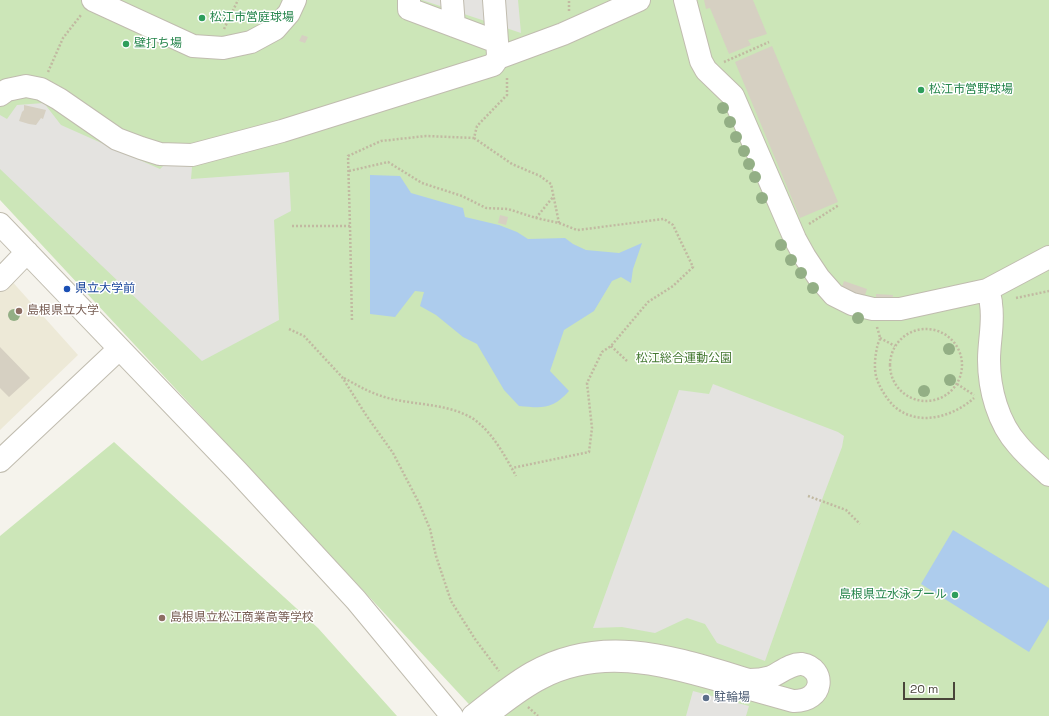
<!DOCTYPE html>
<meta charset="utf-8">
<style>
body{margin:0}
#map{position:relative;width:1049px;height:716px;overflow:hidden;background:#f5f3ec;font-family:"Space Grotesk",sans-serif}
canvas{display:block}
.scale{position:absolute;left:903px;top:682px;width:52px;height:18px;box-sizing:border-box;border:2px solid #49453a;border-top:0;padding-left:5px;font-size:12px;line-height:14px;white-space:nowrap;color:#49453a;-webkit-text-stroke:3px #fff;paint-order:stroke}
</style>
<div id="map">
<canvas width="1049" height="716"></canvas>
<div class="scale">20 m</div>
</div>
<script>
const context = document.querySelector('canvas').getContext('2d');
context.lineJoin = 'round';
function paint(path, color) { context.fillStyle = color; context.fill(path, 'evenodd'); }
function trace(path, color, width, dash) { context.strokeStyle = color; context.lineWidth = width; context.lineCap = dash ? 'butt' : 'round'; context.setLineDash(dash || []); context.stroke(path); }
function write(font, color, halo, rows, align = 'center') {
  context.font = font + ' "Space Grotesk","Noto Sans JP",sans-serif'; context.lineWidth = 3; context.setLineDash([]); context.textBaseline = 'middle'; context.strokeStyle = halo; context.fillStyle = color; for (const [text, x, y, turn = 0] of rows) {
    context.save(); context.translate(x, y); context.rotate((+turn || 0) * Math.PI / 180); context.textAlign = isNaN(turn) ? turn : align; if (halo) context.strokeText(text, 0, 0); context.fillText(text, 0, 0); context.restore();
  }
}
paint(new Path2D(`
 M0 268 78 355 0 430Z`), '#ede9d7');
paint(new Path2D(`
 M0 0H1049V716H480L0 200Z
 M114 442 318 628 397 716H0V536Z`), '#cce6b8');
paint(new Path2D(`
 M422 0H518L521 33Z
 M44 103 61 125 160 169 166 163 192 167 191 179 289 172 291 211 274 220 279 320 202 361 0 169V115L7 119 17 105Z
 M713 384 838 432 844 436 842 447 823 497 765 661 717 643 705 624 687 618 655 633 622 627 593 628 679 390 709 394Z
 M693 691 749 706 746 716H686Z`), '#e4e3e0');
paint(new Path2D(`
 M370 175 400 176 411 193 463 208 465 217 499 225 517 232 528 239 565 238 573 244 586 250 619 253 642 243 633 269 631 283 621 277 612 281 594 311 564 330 550 371 569 391C552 410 542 408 519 406L504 390 477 344 463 337 436 315 420 306 424 292 415 291 395 317 370 314Z
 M953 530 1049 588V619L1029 652 921 584Z`), '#adcced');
paint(new Path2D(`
 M704 0H753L767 34 748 40 751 45 729 54 710 8 706 9Z
 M302 35 308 37 305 43 299 41Z
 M772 46 838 202 800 218 735 62Z
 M24 105 46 110 43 119 41 118 36 125 29 124 19 121 22 112 24 110Z
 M500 215 508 217 506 225 498 223Z
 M844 281 867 289 864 298 841 290Z
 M876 294 893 295 892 301 876 300Z
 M0 347 30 378 9 397 0 388Z`), '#d6d0c2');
const minor = new Path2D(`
 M93 0 193 46 223 48 251 42 275 29 289 13 295 0
 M409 0V9L497 42
 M452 0 454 26
 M494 0 498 55
 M685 0 701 61 706 70 733 96 795 239 805 257 819 278 834 295 852 304 873 309H900L987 290 1049 257
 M0 95 7 90 26 86 41 89 59 99 117 139 141 148 160 154 192 155 282 131 493 65 498 58 563 34 639 0
 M0 224 237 471 356 600 452 716
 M0 280 27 252
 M987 290C989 294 991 299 991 304 994 322 989 341 989 360 989 389 998 423 1018 445 1027 456 1038 465 1049 475
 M0 461 119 349
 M473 716C492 701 511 685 532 673 604 632 675 658 749 680 756 680 764 679 771 677 780 673 791 663 802 664 826 668 825 702 793 701 768 694 743 687 718 680 658 663 599 648 541 678 521 688 504 702 486 716`);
trace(minor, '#c0bcaf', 24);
trace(new Path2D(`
 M569 11V0
 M224 29 238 0
 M724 62 769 42
 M48 72 63 38 81 15
 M474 138 512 164 540 176 551 184 559 223
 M349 171 388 162 422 183 462 196 486 208 508 209 536 218 559 223 577 230 664 219 673 225 693 267 673 286 648 302 611 346 602 352 587 383 592 428 589 452 512 468
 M536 218 553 197
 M809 224 839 205
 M292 226H350L348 156 381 141 426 136 474 138 477 126 507 95V78
 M350 226 352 322
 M1016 298 1049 291
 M877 327C878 331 880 336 880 339 879 342 877 345 877 348 875 357 874 367 876 376 878 383 881 389 885 395 906 429 948 421 974 398
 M289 329 304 336 342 377 366 415 393 453 419 503 430 529 436 556 451 601 475 639 499 671
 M890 365a36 36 0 1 1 72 0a36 36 0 1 1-72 0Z
 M880 338 895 346
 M611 346 627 361
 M344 378C360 387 374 395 392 399 418 405 448 404 472 418 492 431 505 456 516 476
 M957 384 974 395
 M808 496 846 510 860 524
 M528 707 538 716`), '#c1b9a1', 2.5, [2, 2]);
trace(minor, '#fff', 22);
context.fillStyle = '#93af85';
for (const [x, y] of [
 [723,108],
 [730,122],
 [736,137],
 [744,151],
 [749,164],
 [755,177],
 [762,198],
 [781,245],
 [791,260],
 [801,273],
 [813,288],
 [14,315],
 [858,318],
 [949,349],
 [950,380],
 [924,391]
]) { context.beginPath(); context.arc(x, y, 6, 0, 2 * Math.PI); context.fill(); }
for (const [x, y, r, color] of [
 [202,18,4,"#2e9e5b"],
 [126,44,4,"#2e9e5b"],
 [921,90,4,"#2e9e5b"],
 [67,289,4,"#1a4fb4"],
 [19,311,4,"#8d6e63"],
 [955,595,4,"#2e9e5b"],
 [162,618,4,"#8d6e63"],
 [706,698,4,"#5c6f8a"]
]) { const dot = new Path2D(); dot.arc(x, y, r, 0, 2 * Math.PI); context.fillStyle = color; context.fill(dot); trace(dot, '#fff', 1.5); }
write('12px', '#27864d', '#fff', [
 ["松江市営庭球場",210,18],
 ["壁打ち場",134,44],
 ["松江市営野球場",929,90],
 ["島根県立水泳プール",947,595,"right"]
], 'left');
write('12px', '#164399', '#fff', [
 ["県立大学前",75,289]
], 'left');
write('12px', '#785e54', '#fff', [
 ["島根県立大学",27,311],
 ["島根県立松江商業高等学校",170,618]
], 'left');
write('12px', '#437830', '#fff', [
 ["松江総合運動公園",684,359]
]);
write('12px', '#4e5e75', '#fff', [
 ["駐輪場",714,698]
], 'left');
</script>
